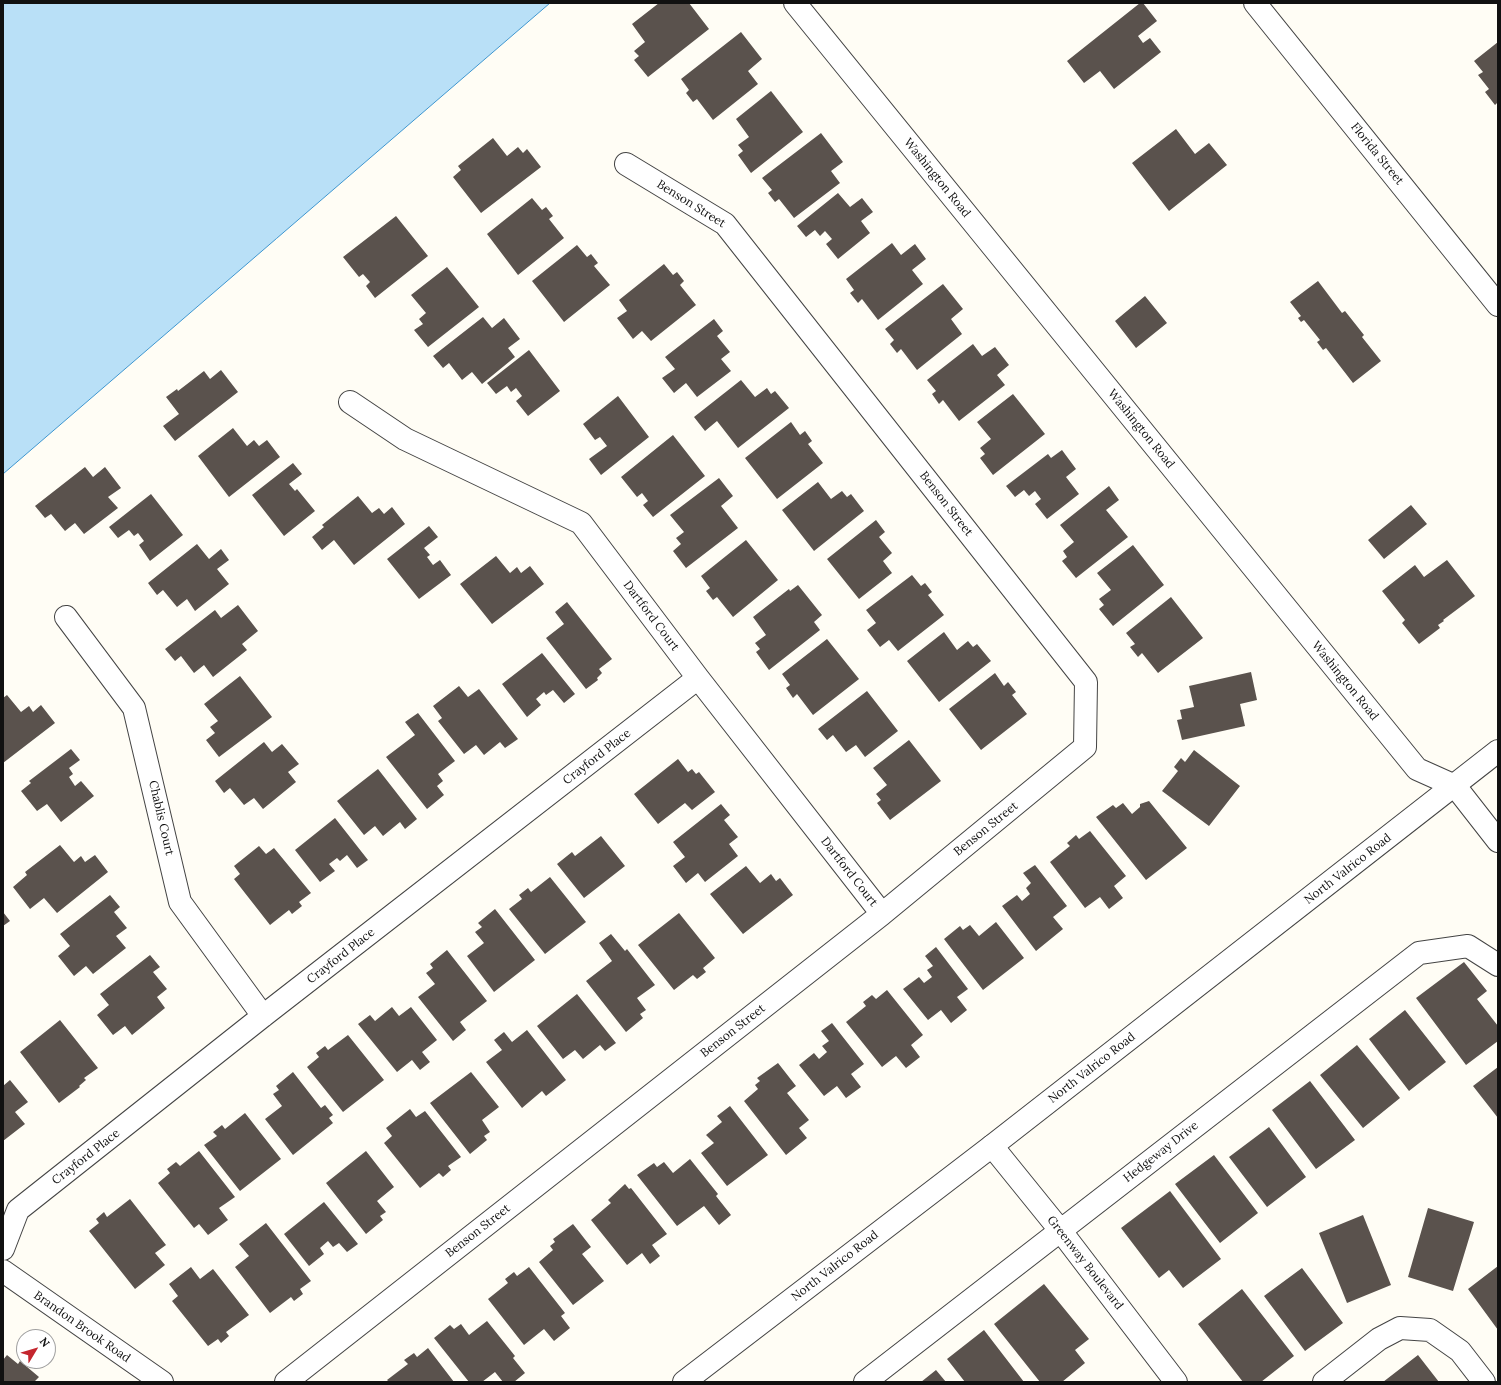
<!DOCTYPE html>
<style>
body{margin:0}
#map{position:relative;width:1501px;height:1385px;overflow:hidden;background:#fffdf5;font-family:Lora,serif}
canvas{display:block}
.frame{position:absolute;inset:0;border:4px solid #111;pointer-events:none}
.north{position:absolute;left:16px;top:1329px;width:40px;height:40px;box-sizing:border-box;background:#fff;border:1px solid #a0a0a0;border-radius:50%;rotate:52deg;font-size:11px;font-weight:700;line-height:16px;text-align:center;color:#111}
.north::after{content:'';display:block;margin:auto;width:14px;height:18px;background:#c4262e;clip-path:polygon(50% 0,100% 100%,50% 72%,0 100%)}
</style>
<div id="map">
<canvas width="1501" height="1385"></canvas>
<div class="frame"></div>
<div class="north">N</div>
</div>
<script>
const context = document.querySelector('canvas').getContext('2d');
context.lineJoin = 'round';
function paint(path, color) { context.fillStyle = color; context.fill(path, 'evenodd'); }
function trace(path, color, width, dash) { context.strokeStyle = color; context.lineWidth = width; context.lineCap = dash ? 'butt' : 'round'; context.setLineDash(dash || []); context.stroke(path); }
function write(font, color, halo, rows, align = 'center') {
  context.font = font + ' Lora,serif'; context.lineWidth = 4; context.setLineDash([]); context.textBaseline = 'middle'; context.strokeStyle = halo; context.fillStyle = color; for (const [text, x, y, turn = 0] of rows) {
    context.save(); context.translate(x, y); context.rotate((+turn || 0) * Math.PI / 180); context.textAlign = isNaN(turn) ? turn : align; if (halo) context.strokeText(text, 0, 0); context.fillText(text, 0, 0); context.restore();
  }
}
const water = new Path2D(`
 M3 3H550L3 474Z`);
paint(water, '#b9e0f7');
trace(water, '#3f96cf', 1);
paint(new Path2D(`
 M659 3H689L709 29 648 77 634 60 639 56 634 51 645 42 632 24Z
 M1140 3H1143L1157 21 1138 36 1143 43 1150 38 1161 52 1114 89 1100 71 1084 83 1067 61Z
 M741 32 762 59 748 71 758 84 713 120 697 99 693 102 686 93 689 90 681 79Z
 M1498 42V102L1495 105 1485 92 1489 89 1478 75 1483 72 1474 61Z
 M771 91 803 132 751 173 738 155 743 151 738 145 749 137 736 119Z
 M1176 129 1195 154 1209 143 1227 165 1169 211 1132 163Z
 M821 133 843 162 831 171 840 183 794 218 779 199 775 202 768 193 772 190 762 178Z
 M493 138 507 156 518 147 523 153 527 149 541 167 481 213 453 177 461 170 458 166Z
 M838 193 850 207 862 198 873 212 861 221 870 233 838 259 826 244 832 239 825 231 820 236 815 230 806 237 797 226Z
 M532 198 542 210 546 207 553 216 549 219 564 238 518 275 487 234Z
 M396 216 428 256 375 298 366 286 370 282 363 274 359 277 343 257Z
 M892 243 901 255 915 244 926 259 912 270 923 284 878 320 862 299 858 303 850 293 854 290 846 279Z
 M577 245 587 257 591 254 598 263 594 266 610 285 564 322 532 281Z
 M664 264 673 275 677 272 684 281 680 285 696 305 651 341 642 331 633 339 617 318 627 311 619 300Z
 M447 267 479 307 428 347 414 330 423 324 419 319 426 313 411 295Z
 M1318 281 1342 313 1345 311 1364 335 1362 337 1381 361 1353 383 1326 348 1323 350 1317 342 1320 340 1304 320 1301 322 1298 318 1301 316 1290 302Z
 M943 284 963 309 951 319 962 334 917 370 901 349 897 353 890 344 894 340 885 329Z
 M1145 296 1167 323 1136 348 1115 321Z
 M483 317 492 328 504 318 520 339 508 348 515 357 482 384 472 372 462 380 449 363 443 368 433 356Z
 M714 319 723 331 717 336 730 352 721 359 731 371 697 397 686 383 674 393 662 378 675 369 665 357Z
 M973 344 982 356 995 347 1009 365 997 375 1005 385 959 421 943 400 939 404 932 394 936 391 927 380Z
 M529 350 560 391 528 416 516 401 522 396 516 388 511 392 507 386 496 394 487 383Z
 M221 370 238 392 175 441 163 426 179 414 166 397 177 389 178 391 204 371 210 379Z
 M741 380 755 397 767 388 771 394 775 391 789 408 738 448 717 421 705 431 694 417Z
 M1013 394 1045 434 993 475 980 458 985 454 980 448 991 439 977 422Z
 M618 396 649 437 601 475 589 459 607 446 600 437 595 440 583 424Z
 M791 422 800 435 805 431 812 441 808 444 823 463 777 499 745 458Z
 M233 428 247 446 254 440 259 446 267 440 280 457 229 497 198 456Z
 M673 435 705 476 653 517 643 505 648 501 642 493 637 497 621 477Z
 M1062 450 1076 469 1066 477 1079 494 1047 519 1035 504 1041 499 1035 491 1029 496 1024 490 1015 497 1006 486 1048 454 1051 458Z
 M293 463 302 474 289 484 295 491 297 489 315 511 284 536 252 495Z
 M85 467 93 477 105 467 121 488 108 497 118 508 84 534 75 523 65 531 51 514 45 518 35 506Z
 M719 478 733 496 721 506 738 528 686 568 673 551 681 544 676 538 684 532 670 515Z
 M818 482 831 499 842 491 847 497 851 494 864 511 814 551 782 510Z
 M1109 486 1119 500 1106 510 1128 537 1076 578 1062 561 1067 557 1063 551 1074 542 1060 525Z
 M151 494 183 535 150 561 139 545 144 541 138 533 134 536 129 530 118 538 109 527Z
 M358 496 372 513 379 508 384 514 392 507 405 524 354 565 334 540 322 550 312 537 324 527 322 525Z
 M1411 505 1427 524 1384 559 1368 540Z
 M876 520 885 532 879 537 892 553 883 561 892 573 859 599 827 559Z
 M429 526 438 537 424 548 430 555 427 557 433 565 440 560 451 575 419 599 387 559Z
 M746 540 778 580 733 617 717 597 713 600 706 591 710 588 701 576Z
 M197 544 209 559 221 549 229 560 217 569 229 584 195 611 187 599 177 607 163 590 157 595 148 583Z
 M1133 545 1164 585 1113 626 1099 609 1104 605 1099 599 1111 590 1097 573Z
 M496 556 510 573 517 567 521 573 530 566 544 584 492 624 460 584Z
 M1447 560 1475 596 1443 620 1444 621 1438 625 1440 628 1419 644 1402 623 1405 620 1382 591 1415 565 1424 577Z
 M912 575 921 586 925 583 932 592 928 595 944 615 898 651 889 640 880 647 867 630 876 623 866 610Z
 M798 585 822 615 814 622 820 630 769 670 756 652 760 649 755 643 766 635 753 617 789 589 790 591Z
 M1171 597 1203 638 1158 673 1142 653 1138 657 1130 647 1135 644 1126 633Z
 M567 602 612 659 599 669 602 673 597 678 598 680 586 689 546 638 564 624 555 612Z
 M238 605 258 631 242 644 247 650 213 677 204 665 194 673 181 656 175 661 165 649 215 610 221 618Z
 M944 632 957 650 968 641 973 647 977 644 991 661 939 702 907 661Z
 M827 639 859 679 813 715 797 694 793 698 786 688 790 685 782 674Z
 M542 653 575 694 564 703 553 690 546 695 544 692 536 699 541 705 527 717 502 684Z
 M1251 672 1257 700 1240 704 1245 726 1182 740 1177 720 1182 719 1180 710 1194 707 1189 686Z
 M995 673 1004 686 1008 682 1016 692 1012 695 1027 714 981 750 949 709Z
 M240 676 272 717 219 757 206 740 215 733 210 727 218 721 204 704Z
 M459 686 468 697 479 689 518 739 505 748 500 742 484 755 476 745 464 754 438 721 442 718 433 706Z
 M867 691 898 731 865 757 856 745 846 752 833 735 827 740 818 729Z
 M7 695 21 712 29 706 33 712 41 705 55 723 3 763V698Z
 M418 713 455 761 438 774 443 781 437 786 444 795 427 809 386 757 415 735 405 722Z
 M909 740 941 781 890 820 877 803 881 800 876 794 887 785 873 768Z
 M264 742 272 752 282 744 299 764 288 772 296 782 263 809 254 798 244 805 230 788 224 793 215 781Z
 M71 749 80 760 69 768 73 774 69 777 75 786 81 781 94 796 61 822 47 804 37 811 21 791 31 783 29 781Z
 M1194 750 1240 786 1209 826 1162 791 1178 771 1174 767 1181 758 1185 762Z
 M678 759 688 772 692 769 696 774 699 772 715 792 692 810 685 803 658 824 634 794Z
 M378 769 417 819 405 829 400 822 383 836 375 826 364 835 337 801Z
 M1149 801 1187 848 1146 880 1096 817 1113 805 1116 808 1123 803 1132 814 1140 807V804Z
 M721 804 730 815 724 820 738 837 729 844 738 856 705 882 698 873 686 883 673 866 685 857 673 842Z
 M335 818 368 860 357 868 347 855 340 861 337 858 329 864 335 871 320 882 295 850Z
 M1090 831 1126 876 1114 886 1123 898 1109 909 1100 897 1085 908 1050 862 1070 846 1067 843 1076 835 1079 839Z
 M601 836 625 866 584 898 557 864 572 852 575 856Z
 M60 845 74 862 81 856 85 862 95 855 108 872 57 913 44 898 30 909 13 887 27 875 25 872Z
 M259 846 266 854 274 848 311 893 299 902 302 906 292 914 289 910 270 925 234 879 240 874 234 866Z
 M1035 865 1067 906 1053 917 1063 929 1036 951 1002 906 1017 895 1022 901 1030 894 1026 888 1031 883 1023 873Z
 M746 866 760 883 771 874 776 881 780 878 793 895 743 934 710 894Z
 M550 877 586 922 545 954 509 909 522 899 519 895 528 888 531 892Z
 M110 895 120 907 114 912 127 928 116 936 126 948 93 974 86 966 74 976 58 956 70 946 60 934Z
 M495 909 535 960 494 992 467 956 484 943 475 932 482 927 478 923Z
 M3 912 10 921 3 926Z
 M679 913 715 958 703 968 706 972 697 979 693 975 674 990 638 945Z
 M996 922 1024 958 983 990 944 939 960 926 963 930 970 925 979 936Z
 M611 934 625 951 627 949 655 985 637 998 646 1010 640 1014 643 1018 626 1032 586 981 612 961 599 943Z
 M936 947 968 989 957 997 967 1010 951 1023 941 1010 928 1020 903 989 919 977 924 983 932 977 927 970 933 966 925 956Z
 M447 950 487 1001 460 1022 466 1030 453 1041 418 997 435 984 426 973 433 968 430 964Z
 M150 955 160 967 153 972 167 989 157 997 165 1008 132 1035 125 1026 113 1035 97 1015 109 1005 100 994Z
 M1464 962 1487 991 1477 999 1498 1026V1041L1466 1065 1416 998Z
 M887 990 923 1035 911 1045 920 1057 906 1068 896 1056 882 1067 846 1022 866 1006 863 1002 872 995 876 999Z
 M577 994 616 1043 605 1051 600 1045 583 1059 575 1050 563 1059 537 1026Z
 M392 1007 399 1016 411 1007 437 1040 422 1052 430 1062 420 1070 412 1060 397 1072 358 1024 370 1015 375 1021Z
 M1405 1010 1446 1062 1409 1091 1369 1039Z
 M60 1020 98 1068 84 1078 86 1080 79 1086 80 1087 59 1103 20 1052Z
 M832 1023 864 1064 851 1074 861 1087 846 1098 837 1086 824 1096 799 1065 814 1053 819 1059 827 1052 822 1046 829 1041 821 1031Z
 M527 1030 566 1080 546 1096 542 1091 522 1108 486 1062 502 1050 494 1040 504 1032 512 1042Z
 M348 1035 384 1080 343 1112 307 1067 319 1057 316 1053 325 1046 328 1050Z
 M1357 1045 1400 1098 1363 1128 1320 1075Z
 M778 1063 796 1086 787 1093 809 1120 799 1128 807 1138 786 1155 744 1101 758 1089 755 1085 760 1081 757 1078Z
 M1498 1067V1118L1473 1086Z
 M293 1072 321 1108 325 1105 333 1115 329 1118 333 1123 293 1155 265 1119 282 1106 273 1094 279 1090 276 1086Z
 M471 1072 499 1107 482 1120 490 1132 484 1136 487 1140 470 1154 430 1103Z
 M10 1080 28 1102 15 1112 25 1124 3 1141V1086Z
 M1310 1081 1355 1140 1316 1169 1272 1110Z
 M730 1106 768 1155 727 1186 701 1153 714 1143 706 1135 722 1122 717 1116Z
 M410 1109 416 1117 425 1111 461 1157 448 1166 451 1170 443 1177 439 1173 420 1188 384 1143 392 1136 386 1128Z
 M245 1113 281 1159 240 1191 204 1145 217 1136 213 1132 222 1125 225 1129Z
 M1269 1127 1306 1177 1267 1207 1229 1157Z
 M199 1151 235 1197 219 1208 228 1220 208 1235 199 1224 194 1228 158 1183 170 1173 167 1169 176 1162 180 1166Z
 M366 1151 394 1187 377 1201 386 1212 380 1216 383 1220 366 1234 326 1183Z
 M1214 1155 1258 1213 1220 1243 1175 1184Z
 M690 1159 718 1194 716 1196 731 1215 719 1225 704 1206 677 1226 637 1175 654 1163 657 1167 664 1162 673 1173Z
 M625 1184 629 1189 631 1188 667 1234 652 1245 660 1256 650 1264 642 1253 627 1265 591 1220 611 1203 608 1200Z
 M1170 1191 1221 1259 1183 1288 1169 1270 1159 1278 1121 1228Z
 M130 1199 166 1245 155 1253 165 1265 135 1289 89 1231 99 1223 96 1219 104 1212 107 1217Z
 M324 1202 358 1244 347 1252 339 1243 333 1247 328 1241 320 1248 324 1254 309 1266 284 1234Z
 M1428 1208 1474 1222 1453 1291 1408 1277Z
 M1363 1215 1391 1285 1347 1303 1319 1233Z
 M266 1223 311 1281 300 1289 303 1294 294 1301 291 1297 270 1313 235 1267 249 1256 239 1244Z
 M573 1224 591 1247 582 1254 604 1281 573 1305 539 1262 553 1250 550 1246 555 1242 553 1239Z
 M1498 1266V1330L1468 1289Z
 M191 1267 200 1279 213 1269 249 1315 226 1332 229 1336 221 1343 218 1339 208 1346 172 1301 178 1296 169 1284Z
 M529 1267 565 1313 561 1316 570 1328 554 1341 544 1329 524 1345 488 1299 508 1283 505 1279 514 1272 517 1276Z
 M1302 1268 1343 1323 1305 1351 1264 1296Z
 M1044 1284 1089 1339 1075 1350 1085 1363 1062 1382H1040L994 1324Z
 M1242 1289 1294 1356 1261 1382H1243L1198 1324Z
 M487 1321 515 1356 513 1358 525 1373 514 1382H503L495 1372 482 1382H469L434 1338 450 1325 454 1329 461 1324 469 1335Z
 M984 1330 1024 1382H965L947 1359Z
 M428 1348 454 1382H389L387 1380 408 1364 404 1360 414 1353 417 1357Z
 M7 1355 18 1364 20 1361 39 1377 34 1382H3V1360Z
 M1418 1355 1439 1382H1383Z
 M936 1370 946 1382H921Z`), '#5a524d');
const minor = new Path2D(`
 M795 3 1417 769 1455 786 1498 841
 M1255 3 1498 305
 M350 402 405 439 581 523 698 678 882 914
 M66 617 134 708 180 902 263 1016
 M992 1146 1060 1230 1176 1382
 M3 1249 18 1210 263 1016 698 678
 M3 1271 162 1382
 M286 1382 882 914 1085 747 1086 682 725 224 626 164
 M865 1382 1419 953 1468 946 1498 965
 M1324 1382 1379 1339 1400 1328 1430 1330 1460 1351 1484 1382`);
const tertiary = new Path2D(`
 M684 1382 992 1146 1498 751`);
trace(minor, '#444', 24);
trace(tertiary, '#444', 24);
trace(minor, '#fff', 22);
trace(tertiary, '#fff', 22);
write('12px', '#111', '#fff', [
 ["Florida Street",1377,154,51],
 ["Washington Road",937,178,51],
 ["Benson Street",691,204,32],
 ["Washington Road",1141,429,51],
 ["Benson Street",946,504,52],
 ["Dartford Court",651,616,53],
 ["Washington Road",1345,681,51],
 ["Crayford Place",597,757,-38],
 ["Chablis Court",161,818,77],
 ["Benson Street",986,829,-39],
 ["North Valrico Road",1348,869,-38],
 ["Dartford Court",849,872,52],
 ["Crayford Place",341,956,-38],
 ["Benson Street",733,1031,-38],
 ["North Valrico Road",1092,1068,-38],
 ["Hedgeway Drive",1161,1152,-38],
 ["Crayford Place",86,1157,-38],
 ["Benson Street",478,1231,-38],
 ["Greenway Boulevard",1085,1263,52],
 ["North Valrico Road",835,1266,-38],
 ["Brandon Brook Road",82,1327,35]
]);
</script>
